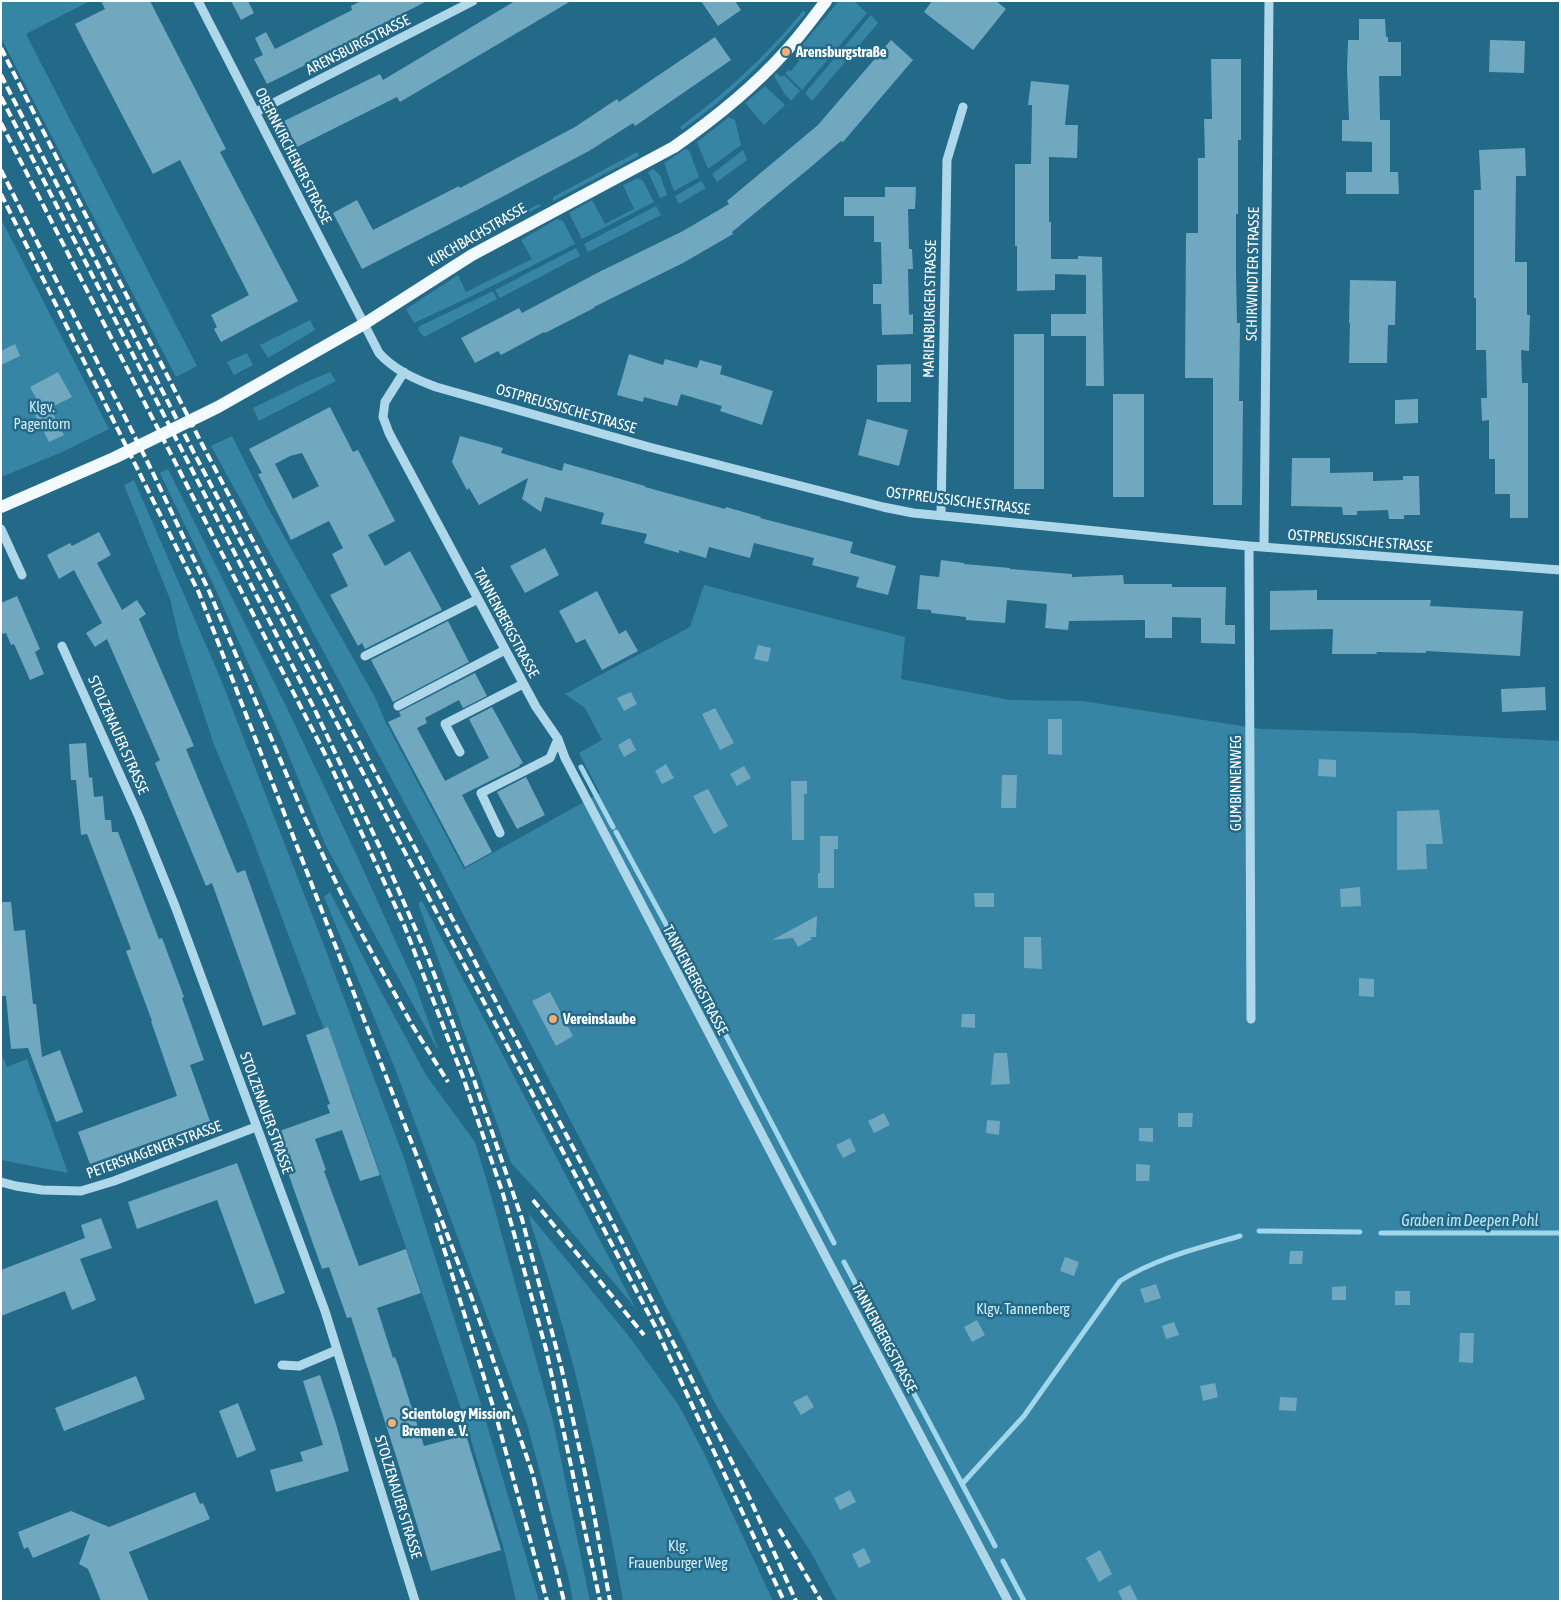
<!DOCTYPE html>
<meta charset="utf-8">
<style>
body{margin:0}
#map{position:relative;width:1561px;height:1602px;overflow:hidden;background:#236988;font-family:"Asap Condensed",sans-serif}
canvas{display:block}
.frame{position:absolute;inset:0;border:2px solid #fff;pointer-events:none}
</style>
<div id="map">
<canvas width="1561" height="1602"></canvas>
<div class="frame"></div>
</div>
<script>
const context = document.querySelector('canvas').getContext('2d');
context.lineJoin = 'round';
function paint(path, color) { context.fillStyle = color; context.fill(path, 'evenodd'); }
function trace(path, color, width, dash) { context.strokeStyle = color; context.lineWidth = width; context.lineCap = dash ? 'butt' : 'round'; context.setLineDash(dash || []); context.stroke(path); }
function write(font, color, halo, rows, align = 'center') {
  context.font = font + ' "Asap Condensed",sans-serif'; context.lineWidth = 5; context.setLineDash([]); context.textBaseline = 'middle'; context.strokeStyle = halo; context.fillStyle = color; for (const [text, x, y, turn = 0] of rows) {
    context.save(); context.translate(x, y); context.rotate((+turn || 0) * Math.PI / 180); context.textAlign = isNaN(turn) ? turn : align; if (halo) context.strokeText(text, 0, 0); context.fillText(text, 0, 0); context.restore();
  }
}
paint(new Path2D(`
 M1 1H90L26 34 197 366 176 377 1 38Z
 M839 1H854L867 13 802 90 785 73 789 70 791 71 799 61 798 60 803 54 798 50Z
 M803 11 806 13C769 57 729 97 682 130L680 127C728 91 765 57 803 11Z
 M871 15 878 23 812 101 805 93Z
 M776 73 781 77 784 75 800 91 791 101 784 93 774 76Z
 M765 86 785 105 764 125 745 103Z
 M729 117 735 120 741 145 708 169 697 142Z
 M685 149H687L690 152 699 177 674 191 664 163Z
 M743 150 747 160 717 182 712 174Z
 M637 152 639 156 553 201V197Z
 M653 169 660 175 667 195 660 198 648 172Z
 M638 178 643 181 654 202 582 239 569 213 592 200 605 224 634 209 623 185Z
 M701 181 706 188 679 204 675 196Z
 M539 204 541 206 455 251 454 248Z
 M656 206 661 215 588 252 584 244Z
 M1 219 109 429 60 453 1 477Z
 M557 219 563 221 575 244 476 294 414 323 406 309 458 275 466 292 532 259 521 240Z
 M576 248 580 256 500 298 495 290Z
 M493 291 497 299 424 337 418 330 420 326Z
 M310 320 315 330 268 358 260 345Z
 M247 353 253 365 234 375 227 362Z
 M330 372 336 381 259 421 253 408 306 382Z
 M232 436 268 508 375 697 385 721 464 869 600 793 579 753 602 740 585 708 565 694 690 627 704 585 905 637 901 679 1009 700 1083 701 1261 729 1410 733 1560 741V1601H837L812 1554 717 1407 630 1235 437 864 297 602 211 446Z
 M168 469 286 706 357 856 415 984 439 1052 325 844 284 744 215 588 160 473Z
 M134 480 220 677 328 956 404 1158 480 1401 539 1601H516L504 1549 469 1433 431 1319 353 1096 318 1014 247 824 213 742 179 638 170 599 124 485Z
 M330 892 378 986 426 1075 475 1142 488 1185 553 1421 590 1601H573L568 1576 527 1424 394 1066 324 897Z
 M422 901 636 1309 538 1192 511 1163 418 903Z
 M1 1052 7 1067 27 1059 68 1173 1 1160Z
 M529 1214 628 1335 678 1404 705 1455 773 1601H623C605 1499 584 1396 554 1297 547 1272 538 1246 530 1221Z`), '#3785a5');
trace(new Path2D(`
 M581 767 613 827
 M616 832 719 1022 834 1243
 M1259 1231 1360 1232
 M1381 1233H1560
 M844 1262 995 1546
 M962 1484 1024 1416 1120 1281C1156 1258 1199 1248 1240 1236
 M1003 1561 1024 1601`), '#a2d6eb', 5);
paint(new Path2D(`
 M101 1H150L226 149 220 152 298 301 221 342 214 329 217 327 211 315 249 295 180 160 153 174 84 42 75 24 105 9Z
 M231 1H248L254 13 241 20Z
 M361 1H427L357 37 358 39 267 84 254 59 263 55 255 38 266 32 275 49 352 10 351 6Z
 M515 1H571L400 102 397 97 297 147 284 121 380 74 383 80Z
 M701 1H735L741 10 718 26Z
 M932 1H996L1006 9 973 50 924 12Z
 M1359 19H1385L1386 37H1388V42H1401V76H1379L1380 120H1390V172H1398L1399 194H1346V172H1372V142L1342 141V120H1349L1347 69 1348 40H1359Z
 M715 37 731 60 635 126 633 123 589 151 479 209 362 269 333 213 357 200 373 230 459 186 460 188 575 127 617 99 619 102Z
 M891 40 913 60 843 142 841 141 812 166 732 232 733 234 683 263 594 307V308L545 333 544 332 501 355 498 351 475 363 461 338 519 308 522 313 599 272 683 231 729 204 727 201 818 125Z
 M1490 40 1525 41 1524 73 1489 72Z
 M1211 59H1241V140H1238V214H1236V272L1237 323H1240L1239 401H1243L1242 505H1213V378H1185L1186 233H1198V158H1205L1204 119H1212Z
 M1031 81 1069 85 1065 125H1078L1077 158 1049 157V222H1051V259H1078V256L1102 257 1104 386H1086V336H1051V314H1086V275L1055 274V290L1017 291V246H1015V164H1031L1032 105H1028Z
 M1525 148 1526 176H1516L1515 262H1527V315H1530L1529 351 1521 350 1522 383H1528V518H1510V494H1495V459H1489V420L1482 421 1481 398H1487L1486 350H1476V298H1474V190H1481L1479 150Z
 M885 187H916L915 209H908L909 249H912L913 269H908L909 315 913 314V334L882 335 881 304H873V284H882L881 242H874V216H844V197H885Z
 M1350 280 1396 281 1395 325H1388L1387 363H1349L1350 323H1349Z
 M1014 334H1044V489H1014Z
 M15 344 20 356 1 365V351Z
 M629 354 663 365 665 359 697 368 700 360 722 366 720 374 773 391 762 425 720 411 722 406 681 394 677 406 644 397 643 402 617 395Z
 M911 364V402H877V365Z
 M58 372 72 397 50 408 64 435 49 442 35 415 43 411 30 387Z
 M1113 394H1144V497H1113Z
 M1418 399V423L1395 424V400Z
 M330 407 353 452 358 450 395 521 368 535 385 566 410 551 442 610 365 649 362 643 358 646 330 595 348 586 332 554 343 548 329 521 291 540 258 474 262 473 249 449ZM302 453 319 486 293 499 275 464 290 456Z
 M867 419 908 430 899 466 858 455Z
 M460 436 503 448 501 453 562 471 564 463 645 486V487L725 509 726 507 761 517 760 518 853 542 850 553 896 566 888 595 856 587 859 577 812 565 814 558 754 543 750 558 709 547 706 558 679 550V553L644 543 647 534 601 524 604 513 545 497 541 512 522 499 528 478 479 505 469 488 467 490 452 462Z
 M1292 458H1330V473L1373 472V481L1403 480V476H1419L1420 515H1404V519H1389L1388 510 1357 511V515H1343L1342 507 1291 506Z
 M99 532 111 555 97 563 122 610 137 600 146 614 139 619 194 746 186 749 237 873 245 870 296 1014 263 1026 212 883 206 886 155 763 160 760 107 639 95 647 86 633 102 623 74 570 59 579 47 555 70 543 72 546Z
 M545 548 559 575 525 593 510 566Z
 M941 560 964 563V564L1010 568V569L1072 574V577L1123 575 1124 584H1172V587H1226L1225 625H1235V644L1201 643V618L1172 617V638H1145V620L1069 621 1068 630 1045 628 1047 604 1007 600 1005 623 966 620V617L931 613V610L917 609 920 575 939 577Z
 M1317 590V600H1431L1430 606 1523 611 1520 656 1426 651V653L1376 652 1377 654H1332L1333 629 1270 630V591Z
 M597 591 619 634 626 630 638 651 602 670 585 639 576 643 559 611Z
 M17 596 40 649 35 652 44 674 30 680 14 644 11 645 6 633 1 634V603Z
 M448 621 469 662 393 702 371 660Z
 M758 645 771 648 768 662 754 659Z
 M475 673 487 696 463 708 459 700 425 718 427 723 417 728 445 781 489 758 469 719 492 707 523 763 519 765 520 766 462 795 492 852 465 867 388 722 401 716 399 712Z
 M1545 687 1546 710 1502 712 1501 689Z
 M631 692 637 704 624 711 617 698Z
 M715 708 734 743 720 750 702 714Z
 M1048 719H1062V755L1048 754Z
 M630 738 636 750 624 757 618 745Z
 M86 743 89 778 92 777 94 797 103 796 105 820H111L112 832H118L159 939 162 938 184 997 182 998 204 1060 190 1065 210 1121 90 1164 78 1132 177 1096 151 1021H152L126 951 131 949 87 834 81 835 76 780H71L69 744Z
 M1319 759 1336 760V777L1318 776Z
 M666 764 674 778 662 784 655 771Z
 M744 766 751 778 737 786 730 774Z
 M1002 775H1017L1016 808H1001Z
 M526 777 545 815 517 829 497 792Z
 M791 781H807V794H804V840H792Z
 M708 789 728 826 714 834 693 796Z
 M1439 810 1443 844H1426L1427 869 1397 870V811Z
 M820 836H838V849H834V888H818V873H820Z
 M1360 887 1361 906 1341 907 1340 889Z
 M974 893H994V907H975Z
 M1 902H11L14 931 25 930 33 1004H36L42 1057 60 1050 83 1112 56 1122 28 1048 11 1049 6 996H1Z
 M817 916 816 937H810L812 939 798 947 793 938 772 940Z
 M1024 937H1041L1042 969 1024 968Z
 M1359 978 1374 979V997L1359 996Z
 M550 992 573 1036 556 1046 532 1001Z
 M962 1014H975V1028L961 1027Z
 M328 1027 380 1175 360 1181 342 1130 315 1139 326 1170 324 1171 359 1266 406 1249 421 1293 377 1308 393 1358 395 1357 398 1365 424 1446 466 1435 501 1550 431 1571 396 1456 351 1317 347 1318 329 1267 322 1269 274 1133 330 1113 327 1105 330 1104 306 1035Z
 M994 1053H1007L1010 1084 991 1085Z
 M884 1113 890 1125 874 1133 868 1121Z
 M1178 1113H1193L1192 1127H1178Z
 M987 1120 1000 1121 999 1135 986 1133Z
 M1139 1128H1153V1142L1139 1141Z
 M850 1138 856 1151 843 1158 836 1145Z
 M237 1163 285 1293 255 1304 217 1200 137 1229 128 1202Z
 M1136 1164 1150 1165 1149 1181H1136Z
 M101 1218 112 1248 80 1259 96 1300 72 1310 65 1291 1 1316V1270L85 1238 81 1225Z
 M1290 1251H1303L1302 1264H1289Z
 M1065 1257 1079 1262 1074 1276 1060 1271Z
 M1156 1284 1161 1298 1145 1303 1140 1289Z
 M1346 1286V1300H1332V1287Z
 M1395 1291H1410V1305H1395Z
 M977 1320 985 1335 972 1342 964 1327Z
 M1174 1322 1179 1335 1166 1339 1162 1326Z
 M1460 1333H1474L1473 1363 1459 1362Z
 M320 1375 336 1424 349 1471 276 1492 270 1470 303 1461 300 1452 323 1445 303 1381Z
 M136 1376 145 1399 64 1431 55 1408Z
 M1215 1383 1218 1397 1203 1401 1200 1386Z
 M807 1395 814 1407 801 1415 793 1402Z
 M1280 1397 1297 1398 1296 1411 1279 1410Z
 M238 1403 256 1450 237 1458 219 1411Z
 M850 1490 856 1502 840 1510 834 1498Z
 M195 1492 200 1504 203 1503 210 1519 129 1552 149 1601H101L88 1569 79 1564 90 1534 33 1558 28 1547 24 1549 18 1532 71 1511 109 1527Z
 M864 1548 871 1562 859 1568 852 1554Z
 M1100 1550 1112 1574 1099 1582 1086 1558Z
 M1130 1585 1138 1601H1123L1118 1591Z`), '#70a8c0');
trace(new Path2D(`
 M198 1 379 353C394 370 415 379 436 387L649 447 883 507 913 513 1249 546 1560 570
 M256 112 473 1
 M404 372 385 402 383 417 389 433 536 707 558 739 565 758 828 1261 1008 1601
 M941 515 947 160 963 107
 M1 529 22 575
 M1249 546 1251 1019
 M1264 547 1269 1
 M62 646 139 817 175 906 325 1311 415 1601
 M365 656 478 599
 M398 706 505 650
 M460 752 445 724 523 684
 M500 833 481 793 550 758 558 739
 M1 1182 16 1186 42 1190 81 1191 114 1181 256 1127
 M282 1365 299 1366 337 1350`), '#aed8ea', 9);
trace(new Path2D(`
 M1 507 114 458 218 407 364 324 472 255 674 147C714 119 752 89 785 52 800 36 813 18 826 1`), '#f2fafe', 12);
trace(new Path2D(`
 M1 48 203 446 607 1212 690 1376 750 1499 796 1601
 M1 75 193 451 655 1326 784 1601
 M1 97 314 708 382 852 428 958 472 1074 522 1219 561 1366 593 1509 610 1601
 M1 123 329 762 404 925 463 1077 503 1194 546 1349 600 1601
 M1 170 152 471 209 591 305 818 355 922 412 1025 448 1082
 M1 194 199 593 471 1296 532 1472 564 1601
 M533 1200 644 1335
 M436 1223 496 1416 547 1601
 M779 1529 821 1601`), '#fff', 4, [9, 4]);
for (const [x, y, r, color] of [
 [786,52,5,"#f5ad71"],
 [553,1019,5,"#f5ad71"],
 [392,1423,5,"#f5ad71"]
]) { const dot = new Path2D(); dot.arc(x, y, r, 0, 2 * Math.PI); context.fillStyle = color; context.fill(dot); trace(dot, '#236988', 2); }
write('15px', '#fff', '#236988', [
 ["ARENSBURGSTRASSE",358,45,-27],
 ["OBERNKIRCHENER STRASSE",293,156,63],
 ["KIRCHBACHSTRASSE",477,235,-30],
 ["SCHIRWINDTER STRASSE",1253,274,-89],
 ["MARIENBURGER STRASSE",930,309,-89],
 ["OSTPREUSSISCHE STRASSE",566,409,16],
 ["OSTPREUSSISCHE STRASSE",958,501,7],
 ["OSTPREUSSISCHE STRASSE",1360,541,5],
 ["TANNENBERGSTRASSE",506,623,62],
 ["STOLZENAUER STRASSE",118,735,66],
 ["GUMBINNENWEG",1236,783,-90],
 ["TANNENBERGSTRASSE",695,980,62],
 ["STOLZENAUER STRASSE",266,1113,70],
 ["PETERSHAGENER STRASSE",154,1150,-20],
 ["TANNENBERGSTRASSE",884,1338,62],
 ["STOLZENAUER STRASSE",398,1497,73]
]);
write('bold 15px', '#fff', '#236988', [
 ["Arensburgstraße",796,52],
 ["Vereinslaube",563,1019],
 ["Scientology Mission",402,1414],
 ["Bremen e. V.",402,1431]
], 'left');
write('15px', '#d3edf7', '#236988', [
 ["Klgv.",42,407],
 ["Pagentorn",42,424],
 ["Klgv. Tannenberg",1023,1309],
 ["Klg.",678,1546],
 ["Frauenburger Weg",678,1563]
]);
write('italic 16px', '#c1e4f2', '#236988', [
 ["Graben im Deepen Pohl",1470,1221]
]);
</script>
